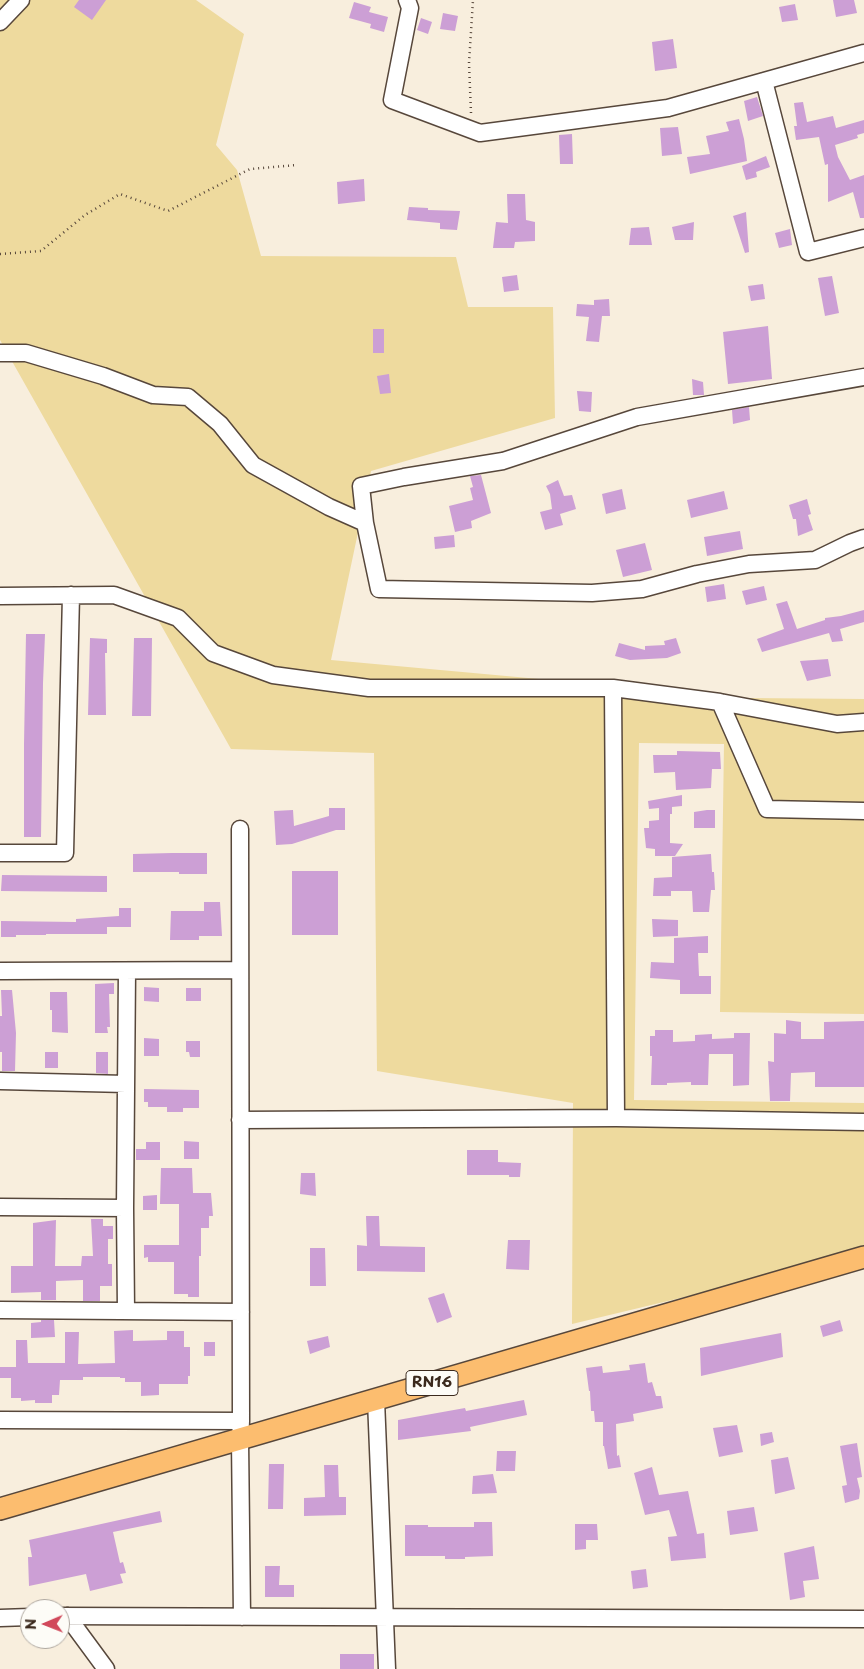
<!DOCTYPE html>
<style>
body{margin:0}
#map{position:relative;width:864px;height:1669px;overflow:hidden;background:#f8eedd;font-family:"Playpen Sans",sans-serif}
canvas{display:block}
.north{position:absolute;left:20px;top:1599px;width:50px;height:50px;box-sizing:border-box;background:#fdfcf7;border:1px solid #afa8a0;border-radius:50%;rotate:269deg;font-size:14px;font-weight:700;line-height:20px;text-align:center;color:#3b2a1e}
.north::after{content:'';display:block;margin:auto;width:18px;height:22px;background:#d1495b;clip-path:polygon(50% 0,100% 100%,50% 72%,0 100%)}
</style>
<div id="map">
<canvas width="864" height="1669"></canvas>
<div class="north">N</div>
</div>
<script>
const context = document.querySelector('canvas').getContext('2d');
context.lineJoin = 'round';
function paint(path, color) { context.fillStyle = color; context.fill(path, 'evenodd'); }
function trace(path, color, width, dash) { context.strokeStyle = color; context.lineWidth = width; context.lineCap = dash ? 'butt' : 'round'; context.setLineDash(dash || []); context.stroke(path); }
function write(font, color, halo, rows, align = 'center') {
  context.font = font + ' "Playpen Sans",sans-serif'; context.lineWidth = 4; context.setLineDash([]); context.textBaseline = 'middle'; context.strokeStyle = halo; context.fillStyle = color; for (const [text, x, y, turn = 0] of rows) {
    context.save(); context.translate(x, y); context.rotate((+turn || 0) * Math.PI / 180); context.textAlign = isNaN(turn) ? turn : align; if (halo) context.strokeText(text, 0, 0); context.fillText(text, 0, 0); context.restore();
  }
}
paint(new Path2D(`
 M0 0H196L244 34 216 145 237 170 261 256 456 257 468 307H553L555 418 371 471 331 660 747 698 864 699V1014L720 1012 724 744 639 743 634 1100 864 1103V1254L572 1324 573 1103 377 1071 374 753 231 749 0 340Z`), '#eeda9e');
paint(new Path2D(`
 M79 0H106L92 20 74 7Z
 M833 0H854L857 13 836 17Z
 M354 2 371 7 369 12 388 17 384 32 370 28 371 24 349 18Z
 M795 4 798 20 782 22 779 7Z
 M443 13 458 16 455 31 440 29Z
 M421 18 432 22 428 34 417 30Z
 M673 39 677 68 655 71 652 42Z
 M757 97 763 116 748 121 744 101Z
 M803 102 807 122 833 116 836 128 864 120V133L857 135 858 138 835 145 838 157 850 180 864 175V218H860L853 192 828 202V164L825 165 819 137 796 140 794 126H797L794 103Z
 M739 119 744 139 747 161 690 174 687 157 710 154 706 136 729 131 726 122Z
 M678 127 682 154 662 156 660 128Z
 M572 134 573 164H560L559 135Z
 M766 156 770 167 756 172 757 177 746 180 742 166Z
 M364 179 365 201 338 204 337 182Z
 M507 194H525L526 220 535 222V241L515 242 514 248H493L496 222 508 223Z
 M409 207 428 208V210L460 211 457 230 440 229V223L407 220Z
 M746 212 749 252 745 253 733 216Z
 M694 222 693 240H675L672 227Z
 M649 227 652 245H629L631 228Z
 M790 229 792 245 779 248 775 233Z
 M517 275 519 290 504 292 502 277Z
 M832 276 839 313 825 316 818 278Z
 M763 284 765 299 751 301 748 286Z
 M609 299 610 316H602L599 342 586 341 589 317 576 316 577 304 594 305V300Z
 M768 326 772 379 728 384 723 332Z
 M373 329H384V353H373Z
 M389 374 391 393 380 394 377 376Z
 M692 379 703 382 704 395H693Z
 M577 391 592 392 591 412 579 411Z
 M749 407 750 420 733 424 732 410Z
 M481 475 491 513 471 521 472 528 455 532 449 506 473 500 470 488 473 487 470 476Z
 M558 480 564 496 572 495 576 509 560 514 563 525 545 530 540 512 552 509 550 494 546 486Z
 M622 489 626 509 606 514 602 494Z
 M724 491 728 509 691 518 687 500Z
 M807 499 811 514 808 515 813 530 798 536 796 519H793L789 505Z
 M740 531 743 549 707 556 704 537Z
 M454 535 455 547 435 549 434 537Z
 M645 543 652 570 623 577 616 550Z
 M724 584 726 599 707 602 705 587Z
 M764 586 767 600 746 605 742 591Z
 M787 601 797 629 825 620V618L841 616 864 610V622L840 629 843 641 832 642 829 633 762 652 757 639 784 629 776 604Z
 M26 634H45L43 683 41 837H24V744Z
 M90 638 107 639V653H105L106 715H88Z
 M134 638H152L151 716H132Z
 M676 638 681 653 667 658 630 660 615 656 619 643 645 650V646L665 645 664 641Z
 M828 659 831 676 807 681 800 661Z
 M677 751 720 752 721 769H712L711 788 676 790 675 772 654 773 653 755H677Z
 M682 795V806L672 807V814H670V843L683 844 675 856H655V849L646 848 644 828H649V821L659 820V808L649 809 648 801Z
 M329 808H345V830H336L292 844 276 845 274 811 293 810 294 826 329 816Z
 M707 810H715V828H694V812Z
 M172 853H207V874H179V872H133V854Z
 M711 854 712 872H714L715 890H711L709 912H693L692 891H671V896H653L654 878 672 877V857Z
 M292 871H338V935H292Z
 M2 875 107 876V892L1 891Z
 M204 902H220L222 936H199V940H170L171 911H204Z
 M119 908H131V927H107V934H46V935H16V937H1V921L76 922V919L119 916Z
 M652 919 678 920V936L653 937Z
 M708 936V953H698L699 976H711V994H680V980L650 978 651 962 674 963V938Z
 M114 983V994H109L110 1027H107L108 1033H95V984Z
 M144 987 159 988V1002L144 1001Z
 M186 988H201V1001H186Z
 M1 990H12L16 1033 15 1071H2V1052H0V1016H2Z
 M50 992H67L68 1033 52 1032V1010H50Z
 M786 1020 801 1022V1039H824V1022L864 1021V1087H815V1072L791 1073 790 1101H770L768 1061 774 1062V1033L786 1034Z
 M655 1030H673V1042L695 1041V1035L712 1034V1039L734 1038V1033H750L749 1085 733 1086V1054H709L708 1085H691V1082L667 1083V1085H651L652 1056H650V1036H655Z
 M144 1038 159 1039V1056H144Z
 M186 1041H200V1057H190L189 1052H186Z
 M45 1052H58V1068H45Z
 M96 1052H108V1074L96 1073Z
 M144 1089 199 1090V1108H183V1112H167V1107H148V1102H144Z
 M184 1141 199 1142V1159H184Z
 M146 1142H160V1160H136V1149H146Z
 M467 1150H498V1162L521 1163 520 1177H509V1175H467Z
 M161 1168H192L193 1193H211L213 1216H209V1228H201V1256H199V1297H188V1294H174V1262H148V1257L144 1258V1245H179V1204H160Z
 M301 1173H315L316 1196 300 1194Z
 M157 1195V1210H143V1196Z
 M366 1216H379L380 1246 425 1247V1272L357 1271V1245L367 1246Z
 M91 1219H103V1226H113V1239H108V1264H112V1286H100V1301H83V1280L56 1281V1300H41V1292L11 1293V1266H33V1223L56 1220 55 1266H81L82 1256H93Z
 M508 1240H530L529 1270 506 1269Z
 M310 1248H325L326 1286H310Z
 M444 1293 452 1317 437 1323 428 1298Z
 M41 1320H54L55 1337 31 1338V1323L41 1322Z
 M840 1320 843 1331 823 1337 820 1326Z
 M133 1330V1341L167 1340V1331H184V1347H190V1376H188V1384H159V1395L141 1396V1382H125V1378H120V1377H83V1380H60L59 1395H52V1403H35V1400L21 1401V1398H11V1378H0V1367H16V1340H27L28 1363H65V1332H79L78 1364 115 1363 114 1331Z
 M781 1333 783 1357 701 1376 700 1348Z
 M328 1336 330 1347 310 1354 307 1341Z
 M204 1342H215V1356H204Z
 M645 1363 648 1383 652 1382 656 1396H661L663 1408 633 1414 634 1421 616 1424 617 1456 619 1455 621 1467 608 1469 604 1446H603V1422H595L594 1411H591L590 1391H589L586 1368 602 1366 603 1373 630 1370 629 1365Z
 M524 1400 527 1415 470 1427 471 1431 398 1440V1420L465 1408 466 1411Z
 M737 1425 743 1452 719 1457 713 1428Z
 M772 1432 774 1442 761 1446 760 1434Z
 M857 1443 862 1477 857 1478 860 1491 859 1499 845 1503 842 1486 847 1485 840 1446Z
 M497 1451H516L515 1471H496Z
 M788 1457 795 1489 775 1494 771 1460Z
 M269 1464H284L283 1509H268Z
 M324 1465H338L339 1497H346V1515L304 1516V1498L325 1497Z
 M652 1467 659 1495 688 1491 697 1534 704 1533 706 1558 671 1561 668 1537 677 1536 669 1510 645 1515 634 1473Z
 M493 1474 497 1493 472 1494 473 1476Z
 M754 1507 758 1531 730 1535 727 1511Z
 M160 1511 162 1522 113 1532 120 1563 123 1562 126 1573 120 1574 123 1583 90 1591 86 1574 29 1586 28 1557H32L29 1540Z
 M474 1522H492L493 1556 465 1557V1559H445V1556H405V1525H428V1527H474Z
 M575 1524H597L598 1540H586V1549L575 1550Z
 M814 1546 819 1579 803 1581 805 1597 790 1600 784 1553Z
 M265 1566H280L279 1585H294V1597H265Z
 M646 1569 648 1587 633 1589 631 1571Z
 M340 1654H374V1669H340Z`), '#cc9fd5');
const minor = new Path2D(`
 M407 0 410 8 392 100 480 133 668 108 864 53
 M0 22 21 0
 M764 81 808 252 864 238
 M0 353H26L103 376 153 395 188 397 220 424 253 465 329 507 365 523 379 589 592 593 642 589 697 574 749 564 815 560 850 543 864 538
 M365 523 361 486 404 477 503 461 637 417 864 377
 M0 596 114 595 178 618 213 653 273 675 369 688H613L720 702 837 724 864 722
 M613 688 616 1118
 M720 702 767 809 864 811
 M240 829 241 1421 240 1440 242 1617
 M0 853H65L71 595
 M0 971 240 970
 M0 1081 126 1084
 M240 1120 616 1118 864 1122
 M0 1207 125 1208
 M0 1310 241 1312
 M126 1311 125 1208 127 971
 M376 1400 387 1669
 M0 1420 241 1421
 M60 1616 864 1619
 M67 1616 106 1669
 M0 1618 30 1617`);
const major = new Path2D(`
 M0 1509 864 1257`);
trace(minor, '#57473b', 19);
trace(major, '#57473b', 24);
trace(new Path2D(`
 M471 113 469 63 473 0
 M0 254 41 251 85 215 120 194 168 211 250 169 297 165`), '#57473b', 2.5, [1, 4]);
trace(minor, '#fff', 16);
trace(major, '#fcbd6f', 21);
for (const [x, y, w] of [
 [432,1383,52]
]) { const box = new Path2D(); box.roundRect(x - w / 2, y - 12.5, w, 25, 4); context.fillStyle = '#fdfcf7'; context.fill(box); trace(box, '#3b2a1e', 1); }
write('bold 15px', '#3b2a1e', null, [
 ["RN16",432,1383]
]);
</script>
